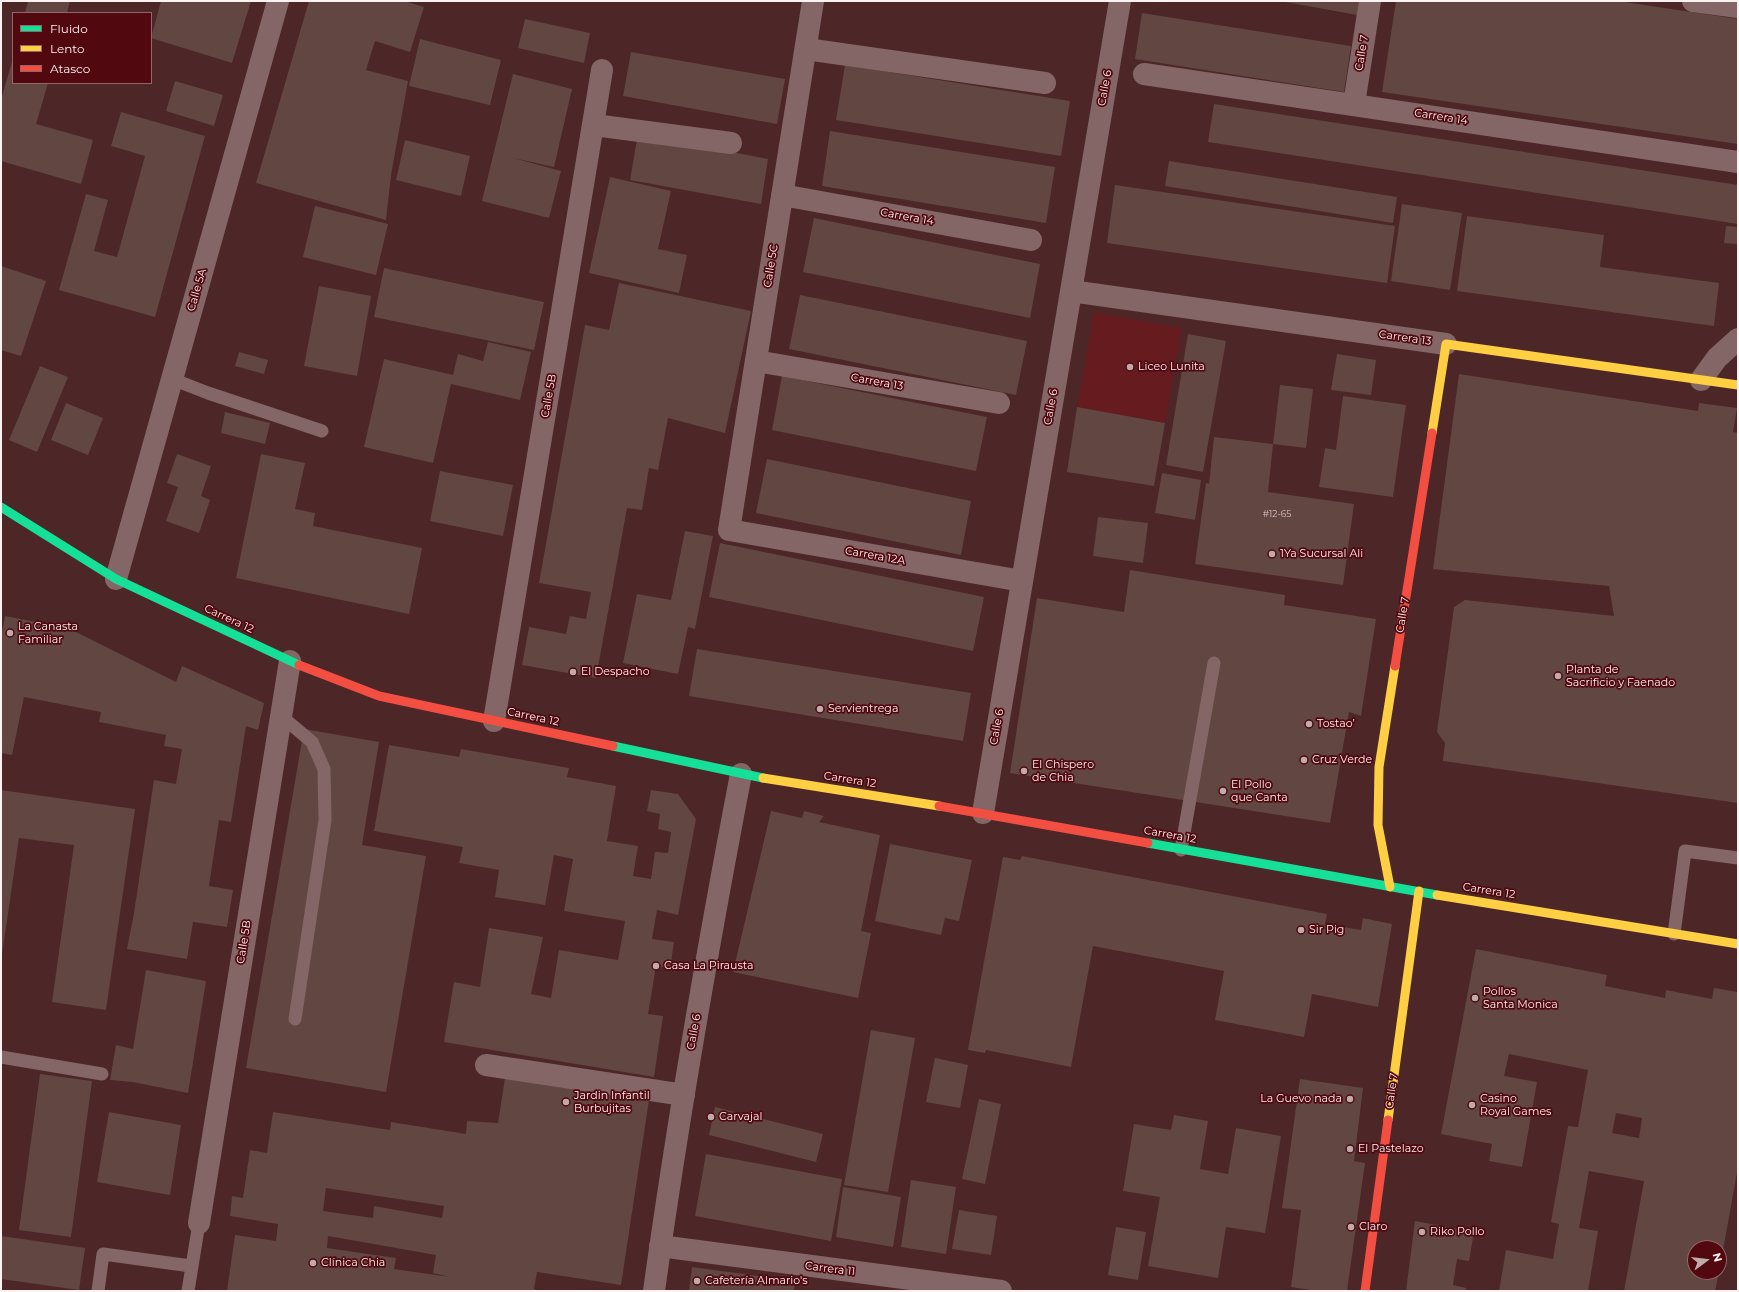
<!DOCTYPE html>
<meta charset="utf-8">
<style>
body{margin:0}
#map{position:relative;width:1739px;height:1292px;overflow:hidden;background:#4d2628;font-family:Montserrat,sans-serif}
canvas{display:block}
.frame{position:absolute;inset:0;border:2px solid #fcf2f1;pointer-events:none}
.legend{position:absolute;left:12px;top:12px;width:140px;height:72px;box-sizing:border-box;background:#51080f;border:1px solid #956669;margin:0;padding:5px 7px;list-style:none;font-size:12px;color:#fcf2f1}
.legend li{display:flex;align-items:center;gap:8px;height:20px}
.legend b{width:20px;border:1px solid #956669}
.north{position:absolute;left:1687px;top:1240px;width:40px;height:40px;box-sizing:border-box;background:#51080f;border:1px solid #956669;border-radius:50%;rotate:75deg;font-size:11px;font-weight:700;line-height:16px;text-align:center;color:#fcf2f1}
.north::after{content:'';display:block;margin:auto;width:14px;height:18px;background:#bfabab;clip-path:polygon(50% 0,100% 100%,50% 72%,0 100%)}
</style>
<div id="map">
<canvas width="1739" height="1292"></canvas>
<div class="frame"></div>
<ul class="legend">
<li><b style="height:5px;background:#16e098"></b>Fluido</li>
<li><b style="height:5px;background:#ffcf43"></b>Lento</li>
<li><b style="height:5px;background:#f24e42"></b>Atasco</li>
</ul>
<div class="north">N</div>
</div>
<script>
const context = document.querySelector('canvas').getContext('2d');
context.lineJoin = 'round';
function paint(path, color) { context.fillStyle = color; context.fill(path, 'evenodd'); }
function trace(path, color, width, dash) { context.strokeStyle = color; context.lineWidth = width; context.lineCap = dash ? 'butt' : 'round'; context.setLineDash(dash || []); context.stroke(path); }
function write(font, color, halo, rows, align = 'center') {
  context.font = font + ' Montserrat,sans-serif'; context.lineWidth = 3.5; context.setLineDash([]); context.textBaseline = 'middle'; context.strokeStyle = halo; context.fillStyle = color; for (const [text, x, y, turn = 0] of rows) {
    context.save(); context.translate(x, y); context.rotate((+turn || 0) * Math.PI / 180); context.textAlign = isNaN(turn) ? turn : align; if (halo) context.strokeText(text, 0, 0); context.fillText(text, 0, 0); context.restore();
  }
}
paint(new Path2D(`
 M1094 312 1182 328 1165 423 1077 407Z`), '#661c1f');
paint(new Path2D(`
 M28 1H70L67 13H25Z
 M161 1H251L232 63 151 38Z
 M309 1H404L424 7 410 52 375 41 366 70 408 81 391 175 386 220 256 183Z
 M1280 1H1359L1357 15Z
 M1396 1H1618L1738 19V144L1382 92Z
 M1142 13 1351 46 1344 92 1135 59Z
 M525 19 590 33 584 63 518 48Z
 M420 39 501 60 490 105 409 86Z
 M631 52 785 79 777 124 623 96Z
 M13 58V83H48L36 124 93 140 81 184 1 161V100Z
 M845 65 1070 101 1061 156 836 120Z
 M513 74 572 89 554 167 513 158 561 171 549 218 482 201Z
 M175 81 223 95 214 126 166 111Z
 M1214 104 1738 185V224L1208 142Z
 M121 112 205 136 155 317 59 290 86 194 108 200 94 251 117 257 145 156 111 146Z
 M830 131 1055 167 1046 223 822 186Z
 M638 134 768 159 761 204 630 180Z
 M405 140 470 156 461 196 396 180Z
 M1169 161 1397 197 1393 223 1165 186Z
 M610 177 671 191 658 249 687 255 679 293 589 273Z
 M1115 185 1395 226 1387 283 1107 243Z
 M1402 204 1462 213 1450 290 1391 281Z
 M315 206 388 224 376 275 303 257Z
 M1467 216 1604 235 1600 267 1719 283 1714 326 1457 291Z
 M814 218 1040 264 1030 318 803 272Z
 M1726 226 1738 227V244L1724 243Z
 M1 266 46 281 21 356 1 350Z
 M384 268 544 302 534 350 374 317Z
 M619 283 751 311 725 433 668 418 658 470 649 468 642 510 627 508 596 678 522 665 529 627 566 634 570 616 586 619 591 592 539 583 585 325 609 330Z
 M319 286 371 296 357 376 304 366Z
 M800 295 1027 341 1016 395 789 349Z
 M1188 334 1226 341 1203 472 1166 465Z
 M488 342 531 352 520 400 451 384 433 463 364 447 384 359 453 375 458 354 483 361Z
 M239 352 268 360 264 374 235 366Z
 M1337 354 1376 360 1371 395 1331 390Z
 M40 366 68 377 37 452 9 440Z
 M1459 374 1698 411 1699 403 1737 408 1733 432 1738 433V803L1443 761 1445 743 1437 732 1454 607 1465 600 1614 616 1609 586 1433 569Z
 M782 376 987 417 976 471 772 430Z
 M1280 385 1313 389 1306 448 1273 444Z
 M1343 396 1406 405 1393 497 1319 487 1325 448 1336 450Z
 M66 403 103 418 88 455 51 440Z
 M1077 407 1165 423 1154 486 1067 472Z
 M225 412 270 423 265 444 221 433Z
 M1214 437 1273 444 1268 492 1354 504 1343 585 1195 564 1206 483 1209 484Z
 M177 454 211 466 201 496 210 500 199 533 166 521 178 487 167 483Z
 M261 454 305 463 295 509 315 513 313 526 422 548 409 614 236 578Z
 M767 459 971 501 961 555 756 513Z
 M440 471 513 485 503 536 430 521Z
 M1162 473 1201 480 1195 520 1155 513Z
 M1098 517 1148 523 1143 563 1093 556Z
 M685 531 713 536 695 629 688 627 678 674 623 663 637 594 671 600Z
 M720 543 984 597 973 651 709 597Z
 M1130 570 1285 595 1284 605 1376 619 1361 716 1349 712 1330 823 1010 773 1037 598 1124 612Z
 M5 616 68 628 176 682 182 666 264 703 258 730 246 726 231 822 219 820 209 886 233 890 227 927 193 922 187 959 127 949 134 913 154 780 176 784 182 749 164 746 166 735 99 722 101 712 24 697 12 755 1 753V637Z
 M697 649 971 693 963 741 689 696Z
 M304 729 379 742 362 845 426 856 386 1092 246 1068Z
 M389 745 459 757 461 749 569 768 567 777 616 786 607 841 638 846 633 876 651 879 655 852 668 853 671 832 658 829 660 814 647 811 651 790 678 794 696 819 678 915 657 910 652 939 674 942 670 969 656 966 648 1014 663 1016 654 1077 444 1042 454 982 480 987 489 928 543 937 531 994 551 998 559 950 618 960 625 921 564 911 573 859 554 855 545 905 495 897 499 870 459 863 463 847 374 831Z
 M1 790 135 809 106 1010 52 1002 74 845 19 838 1 961Z
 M771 811 802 818 804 811 824 816 819 822 880 835 861 931 871 933 858 998 733 972Z
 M890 844 972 860 959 921 945 918 941 935 875 921Z
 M1022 856 1327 914 1325 924 1361 930 1363 918 1392 924 1378 1007 1312 994 1304 1037 1215 1020 1224 971 1093 946 1071 1067 986 1050 985 1053 968 1050 1003 857 1020 860Z
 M1476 949 1607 975 1605 986 1665 998 1666 990 1712 999 1714 988 1738 992V1167L1720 1267 1719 1248H1695V1272H1719L1715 1291H1624L1644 1181 1589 1171 1579 1228 1598 1231 1588 1291H1499L1506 1250 1553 1259 1559 1224 1551 1222 1568 1126 1578 1127 1588 1070 1509 1054 1504 1076 1537 1082 1522 1167 1489 1161 1492 1144 1441 1134ZM1616 1113 1642 1118 1639 1138 1612 1133Z
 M146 970 206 981 188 1093 133 1082 110 1080 116 1045 133 1049Z
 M871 1030 915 1038 888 1192 844 1185Z
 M935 1058 968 1065 960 1108 926 1102Z
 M40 1074 92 1081 71 1237 19 1230Z
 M505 1078 649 1100 621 1285 537 1272 534 1289 539 1291H227L235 1235 276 1241 278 1224 230 1216 232 1196 243 1198 250 1150 267 1153 273 1112 390 1130 391 1122 466 1134 467 1121 498 1123ZM326 1188 444 1206 442 1218 374 1206 373 1218 323 1211ZM328 1236 436 1255 433 1273 450 1277 394 1269 396 1258 327 1248Z
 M1300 1079 1363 1088 1354 1161 1365 1163 1347 1291H1317L1291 1287 1301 1210 1282 1208Z
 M979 1099 1001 1104 985 1184 962 1179Z
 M715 1107 823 1134 816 1162 709 1135Z
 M109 1112 181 1125 170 1195 97 1182Z
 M1174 1115 1208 1121 1200 1169 1228 1174 1236 1128 1281 1136 1265 1233 1226 1227 1218 1278 1148 1266 1160 1197 1123 1191 1134 1124 1171 1130Z
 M706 1154 842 1179 831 1241 695 1216Z
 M911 1180 956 1187 946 1254 901 1247Z
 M843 1187 901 1197 893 1247 836 1237Z
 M959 1210 997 1216 991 1255 952 1249Z
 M1415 1221 1474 1232 1469 1261 1457 1259 1453 1285 1466 1288V1291H1406Z
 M1116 1227 1146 1232 1138 1280 1108 1275Z
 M1 1236 85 1248 79 1290 1 1279Z
 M692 1267 795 1281 794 1291H689Z`), '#614642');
trace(new Path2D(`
 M172 379 208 393 322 431
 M280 715 312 742 324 769 325 820 295 1019
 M1181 850 1214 663
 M1674 934 1685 851 1738 858
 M1 1057 102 1074
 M98 1291 103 1254 191 1266
 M188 1291 199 1223`), '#836665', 13);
trace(new Path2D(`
 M813 1 729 530 1022 581
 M1693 1 1738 7
 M806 49 1045 83
 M1144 74 1738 162
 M1354 104 1370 1
 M594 125 731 143
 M782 195 1031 240
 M1071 291 1446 344
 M756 361 999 403
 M1701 380 1717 358 1738 339
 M116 579 278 1
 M494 721 602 70
 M983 813 1120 1
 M486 1065 684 1095
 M199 1223 290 661
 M660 1246 1001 1291
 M654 1291C678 1118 708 946 741 774`), '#836665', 22);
trace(new Path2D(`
 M1 507 116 579 299 665
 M613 746 763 778
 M1148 843 1437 895`), '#16e098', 9);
trace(new Path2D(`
 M1432 433 1446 344 1738 385
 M763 778 939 806
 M1390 887 1378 825 1379 767 1395 666
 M1437 895 1738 944
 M1388 1120 1419 891`), '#ffcf43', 9);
trace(new Path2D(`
 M299 665 379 696 613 746
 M1395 666 1432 433
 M939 806 1148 843
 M1365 1291 1388 1120`), '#f24e42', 9);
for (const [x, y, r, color] of [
 [1130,367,4,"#bfabab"],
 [1272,554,4,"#bfabab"],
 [10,633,4,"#bfabab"],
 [573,672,4,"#bfabab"],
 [1558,676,4,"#bfabab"],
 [820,709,4,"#bfabab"],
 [1309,724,4,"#bfabab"],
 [1304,760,4,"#bfabab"],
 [1024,771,4,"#bfabab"],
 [1223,791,4,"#bfabab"],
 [1301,930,4,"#bfabab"],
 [656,966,4,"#bfabab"],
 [1475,998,4,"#bfabab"],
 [1350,1099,4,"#bfabab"],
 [566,1102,4,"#bfabab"],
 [1472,1105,4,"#bfabab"],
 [711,1117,4,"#bfabab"],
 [1350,1149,4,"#bfabab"],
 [1351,1227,4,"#bfabab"],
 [1422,1232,4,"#bfabab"],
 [313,1263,4,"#bfabab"],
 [697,1281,4,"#bfabab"]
]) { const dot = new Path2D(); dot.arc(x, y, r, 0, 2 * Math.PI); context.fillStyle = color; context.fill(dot); trace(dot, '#51080f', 1.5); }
write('9px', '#d5c7c5', null, [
 ["#12-65",1277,514]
]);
write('11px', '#fcf2f1', '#51080f', [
 ["Calle 7",1362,53,-81],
 ["Calle 6",1105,88,-80],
 ["Carrera 14",1441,117,9],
 ["Carrera 14",907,217,10],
 ["Calle 5C",771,266,-81],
 ["Calle 5A",197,290,-74],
 ["Carrera 13",1405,338,8],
 ["Carrera 13",877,382,10],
 ["Calle 5B",549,396,-80],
 ["Calle 6",1051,407,-80],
 ["Carrera 12A",875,556,10],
 ["Calle 7",1403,615,-81],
 ["Carrera 12",229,619,25],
 ["Carrera 12",533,717,12],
 ["Calle 6",997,727,-80],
 ["Carrera 12",850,780,9],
 ["Carrera 12",1170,835,10],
 ["Carrera 12",1489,891,9],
 ["Calle 5B",244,942,-81],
 ["Calle 6",694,1032,-80],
 ["Calle 7",1392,1091,-82],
 ["Carrera 11",830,1269,7]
]);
write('11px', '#fcf2f1', '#51080f', [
 ["Liceo Lunita",1138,367],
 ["1Ya Sucursal Ali",1280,554],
 ["La Canasta",18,627],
 ["Familiar",18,640],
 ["Planta de",1566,670],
 ["Sacrificio y Faenado",1566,683],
 ["El Despacho",581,672],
 ["Servientrega",828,709],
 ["Tostao’",1317,724],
 ["Cruz Verde",1312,760],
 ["El Chispero",1032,765],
 ["de Chia",1032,778],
 ["El Pollo",1231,785],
 ["que Canta",1231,798],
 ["Sir Pig",1309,930],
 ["Casa La Pirausta",664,966],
 ["Pollos",1483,992],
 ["Santa Monica",1483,1005],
 ["Jardin Infantil",574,1096],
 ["Burbujitas",574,1109],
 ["La Guevo nada",1342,1099,"right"],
 ["Casino",1480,1099],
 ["Royal Games",1480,1112],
 ["Carvajal",719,1117],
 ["El Pastelazo",1358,1149],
 ["Claro",1359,1227],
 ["Riko Pollo",1430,1232],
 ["Clínica Chia",321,1263],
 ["Cafetería Almario's",705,1281]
], 'left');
</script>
